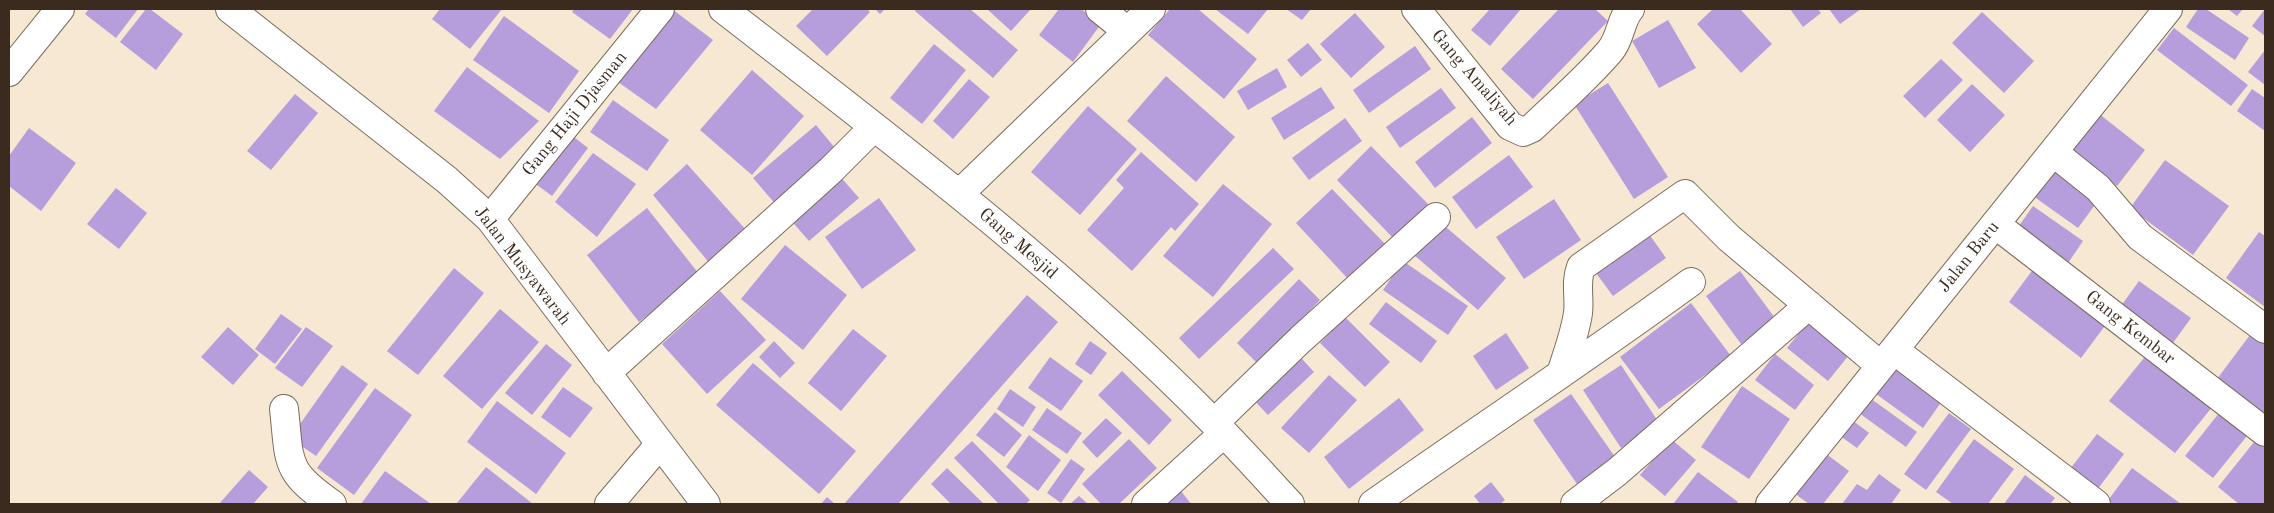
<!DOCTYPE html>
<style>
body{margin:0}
#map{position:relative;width:2274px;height:513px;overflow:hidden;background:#f6e8d3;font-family:"Old Standard TT",serif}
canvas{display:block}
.frame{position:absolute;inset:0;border:10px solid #3b2a1e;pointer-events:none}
</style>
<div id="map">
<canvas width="2274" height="513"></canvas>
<div class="frame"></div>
</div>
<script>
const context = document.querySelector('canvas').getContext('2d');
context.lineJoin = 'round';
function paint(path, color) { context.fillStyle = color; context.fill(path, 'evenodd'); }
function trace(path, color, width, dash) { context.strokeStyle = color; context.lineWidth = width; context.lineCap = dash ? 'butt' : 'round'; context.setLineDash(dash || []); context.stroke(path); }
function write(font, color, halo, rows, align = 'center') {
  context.font = font + ' "Old Standard TT",serif'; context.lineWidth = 4; context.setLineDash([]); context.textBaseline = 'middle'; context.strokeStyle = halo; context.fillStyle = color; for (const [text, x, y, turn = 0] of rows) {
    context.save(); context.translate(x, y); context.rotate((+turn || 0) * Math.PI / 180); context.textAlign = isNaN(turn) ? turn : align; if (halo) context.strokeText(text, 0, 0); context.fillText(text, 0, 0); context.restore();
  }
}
paint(new Path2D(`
 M89 9H138L116 38 85 14Z
 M146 9H150L183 34 156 70 120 42Z
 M440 9H502L470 49 432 19Z
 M574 9H633L610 39 572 12Z
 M672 9 713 40 656 109 611 77Z
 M813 9H867L870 12 827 56 796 26Z
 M875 9H885L880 14Z
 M916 9H970L1018 50 993 78 915 11Z
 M987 9H1031L1011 31Z
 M1059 9H1081L1101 24 1073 62 1039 35Z
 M1170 9H1198L1257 59 1224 99 1148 35Z
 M1215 9H1268L1248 34Z
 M1286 9H1311L1302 20Z
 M1490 9H1521L1490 46 1471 30Z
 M1559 9H1595L1608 21 1533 99 1501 69Z
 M1713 9H1740L1772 44 1741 73 1697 24Z
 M1790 9H1818L1821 13 1803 27Z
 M1829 9H1861L1840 24Z
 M2198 9H2206L2249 38 2235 60 2186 27Z
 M2228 9H2243L2237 16Z
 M2265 9V36L2252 26Z
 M1982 12 2034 61 2004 93 1952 43Z
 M1355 13 1385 47 1351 78 1320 44Z
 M504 16 579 71 549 113 473 60Z
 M1668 20 1696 68 1659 88 1632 41Z
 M2174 28 2248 85 2231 106 2157 50Z
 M1308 43 1322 60 1301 77 1287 60Z
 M934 44 966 70 922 124 890 98Z
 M1415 46 1431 69 1369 113 1353 90Z
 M2265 50V85L2248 72Z
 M1941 59 1963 80 1925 118 1903 96Z
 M467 67 539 121 500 159 434 111Z
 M1277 68 1287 87 1248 110 1237 91Z
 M752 70 804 116 752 175 700 130Z
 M1166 76 1235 137 1196 182 1127 121Z
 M969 79 990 97 953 139 933 121Z
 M1608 83 1668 177 1634 199 1574 104Z
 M1972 84 2005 115 1970 152 1937 120Z
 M1321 87 1335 108 1284 140 1271 118Z
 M1441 88 1456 108 1400 148 1386 127Z
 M2252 89 2265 98V131L2237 111Z
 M295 94 318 113 271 170 247 151Z
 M613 100 669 140 647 171 590 132Z
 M1088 106 1137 149 1080 215 1031 172Z
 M2098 113 2145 150 2117 186 2070 150Z
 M1472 117 1492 143 1435 188 1415 162Z
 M1345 118 1362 141 1309 180 1292 158Z
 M816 125 840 154 778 207 753 178Z
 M29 128 76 163 41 211 9 186V156Z
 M565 130 588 148 552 196 529 179Z
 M1371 146 1430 206 1395 240 1337 180Z
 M1141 152 1199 204 1175 231 1171 227 1132 271 1087 230 1124 188 1116 180Z
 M593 153 636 184 597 237 555 202Z
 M1509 155 1533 187 1476 229 1452 197Z
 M2165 160 2229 206 2193 255 2130 208Z
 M687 164 747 231 711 265 653 195Z
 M2046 165 2097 202 2078 228 2026 191Z
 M838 174 859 198 809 241 788 217Z
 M1223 184 1272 224 1213 297 1163 256Z
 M116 188 147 213 119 249 87 224Z
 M1332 189 1387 246 1350 281 1296 223Z
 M879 198 916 250 862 289 825 237Z
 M1554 199 1581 240 1524 279 1496 237Z
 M2033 206 2083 241 2066 266 2016 230Z
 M647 208 699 274 639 322 587 255Z
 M1441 223 1506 278 1478 310 1414 255Z
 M1644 227 1666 258 1613 296 1590 265Z
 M2259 232 2265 236V307L2226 278Z
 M785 245 847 295 803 350 741 299Z
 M1273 248 1294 269 1199 359 1179 338Z
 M1403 261 1468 306 1448 335 1383 290Z
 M454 268 484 293 418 375 387 351Z
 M2034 268 2107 323 2081 358 2009 302Z
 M1740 271 1775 318 1741 344 1706 296Z
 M1299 279 1320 300 1258 364 1237 343Z
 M2139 281 2191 318 2170 347 2118 310Z
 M720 291 766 340 707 394 662 344Z
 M1027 295 1058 322 898 504H844Z
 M1386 302 1437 341 1421 363 1369 324Z
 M1691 303 1731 356 1659 409 1620 357Z
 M500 309 539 342 482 409 443 376Z
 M281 314 302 329 275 364 255 349Z
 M1345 317 1390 362 1365 387 1320 343Z
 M1808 322 1849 355 1828 381 1787 348Z
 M228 327 259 355 233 385 201 357Z
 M306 327 333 346 302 387 275 368Z
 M853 329 887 356 841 411 808 383Z
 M2253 331 2265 340V415L2217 379Z
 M1506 333 1529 368 1496 390 1473 356Z
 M774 341 795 363 780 378 759 357Z
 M1090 341 1107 353 1091 375 1075 364Z
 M546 344 572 365 532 415 505 393Z
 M1293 349 1314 372 1268 415 1246 392Z
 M2148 353 2213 406 2175 453 2109 401Z
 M1775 354 1814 385 1795 410 1755 380Z
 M1050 357 1083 381 1061 411 1028 388Z
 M753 363 856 451 819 494 716 405Z
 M1890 364 1942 401 1923 428 1872 391Z
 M342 365 368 384 316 456 290 438Z
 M1621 365 1659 423 1621 448 1583 390Z
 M1122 371 1172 420 1149 445 1098 395Z
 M1329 375 1357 400 1309 453 1281 428Z
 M1742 386 1790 419 1749 479 1701 447Z
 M563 387 593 408 570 438 541 417Z
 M375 388 412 415 354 495 317 468Z
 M1010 389 1036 407 1023 427 997 409Z
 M1571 394 1615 457 1577 484 1533 420Z
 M1399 398 1424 430 1349 489 1324 457Z
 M1870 398 1917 432 1906 447 1859 413Z
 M497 401 566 453 536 494 467 442Z
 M1047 408 1082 433 1067 454 1032 430Z
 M2223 408 2251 431 2213 478 2185 456Z
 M995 412 1022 435 1004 457 976 435Z
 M1949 413 1971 429 1926 490 1904 474Z
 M1848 417 1869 433 1857 448 1836 433Z
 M1106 418 1122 433 1097 458 1082 442Z
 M2097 434 2124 454 2094 494 2067 473Z
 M1029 435 1061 460 1038 491 1006 467Z
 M2258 437 2265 442V504H2239L2218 487Z
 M1129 439 1157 468 1119 504H1101L1082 484Z
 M1671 439 1696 460 1665 496 1640 475Z
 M1974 439 2014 469 1988 504H1953L1936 492Z
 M972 441 1030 500 1026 504H999L954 458Z
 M1825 453 1849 471 1823 504H1809L1794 493Z
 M1071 459 1085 469 1061 503 1047 493Z
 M486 467 533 504H459L457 503Z
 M947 468 984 504H951L931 484Z
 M2132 468 2181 504H2109L2106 503Z
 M249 470 268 487 253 504H219Z
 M385 471 431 504H361Z
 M1698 472 1738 502 1736 504H1673Z
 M1879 474 1901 490 1891 504H1842L1857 484 1867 490Z
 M2025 475 2055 498 2050 504H2004Z
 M1491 482 1505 500 1500 504H1480L1474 496Z
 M1181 491 1191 504H1163Z
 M1079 496 1088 504H1070Z
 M827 497 835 504H821Z`), '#b69ddc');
const street = new Path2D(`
 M230 9 447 180 490 219 706 504
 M723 9C892 140 1065 271 1215 424 1241 450 1265 477 1290 504
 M1100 9 1127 31
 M1416 9 1510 126 1523 132 1532 128C1558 103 1587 78 1610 51 1621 38 1620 21 1630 9
 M9 72 60 9
 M2053 152 2098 188 2140 237 2265 329
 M959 194 1151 9
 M490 219 660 9
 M1995 224 2265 432
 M1894 350 2096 504
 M606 373 831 170 874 127
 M1561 374C1567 354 1575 334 1578 313 1580 298 1575 282 1581 267L1685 194 1729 238 1881 366
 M284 409C290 463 284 471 332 504
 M1214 423 1301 339 1436 217
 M609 504 659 445
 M1146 504 1224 433
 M1373 504C1479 429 1587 358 1691 282
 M1575 504 1617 472 1809 305
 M1770 504 2168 9`);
trace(street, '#7c6c5d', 30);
trace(street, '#fff', 28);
write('18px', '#3b2a1e', '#fff', [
 ["Gang Amaliyah",1474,78,49],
 ["Gang Haji Djasman",575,114,-51],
 ["Gang Mesjid",1018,244,41],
 ["Jalan Baru",1969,257,-51],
 ["Jalan Musyawarah",522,266,52],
 ["Gang Kembar",2130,328,38]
]);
</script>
